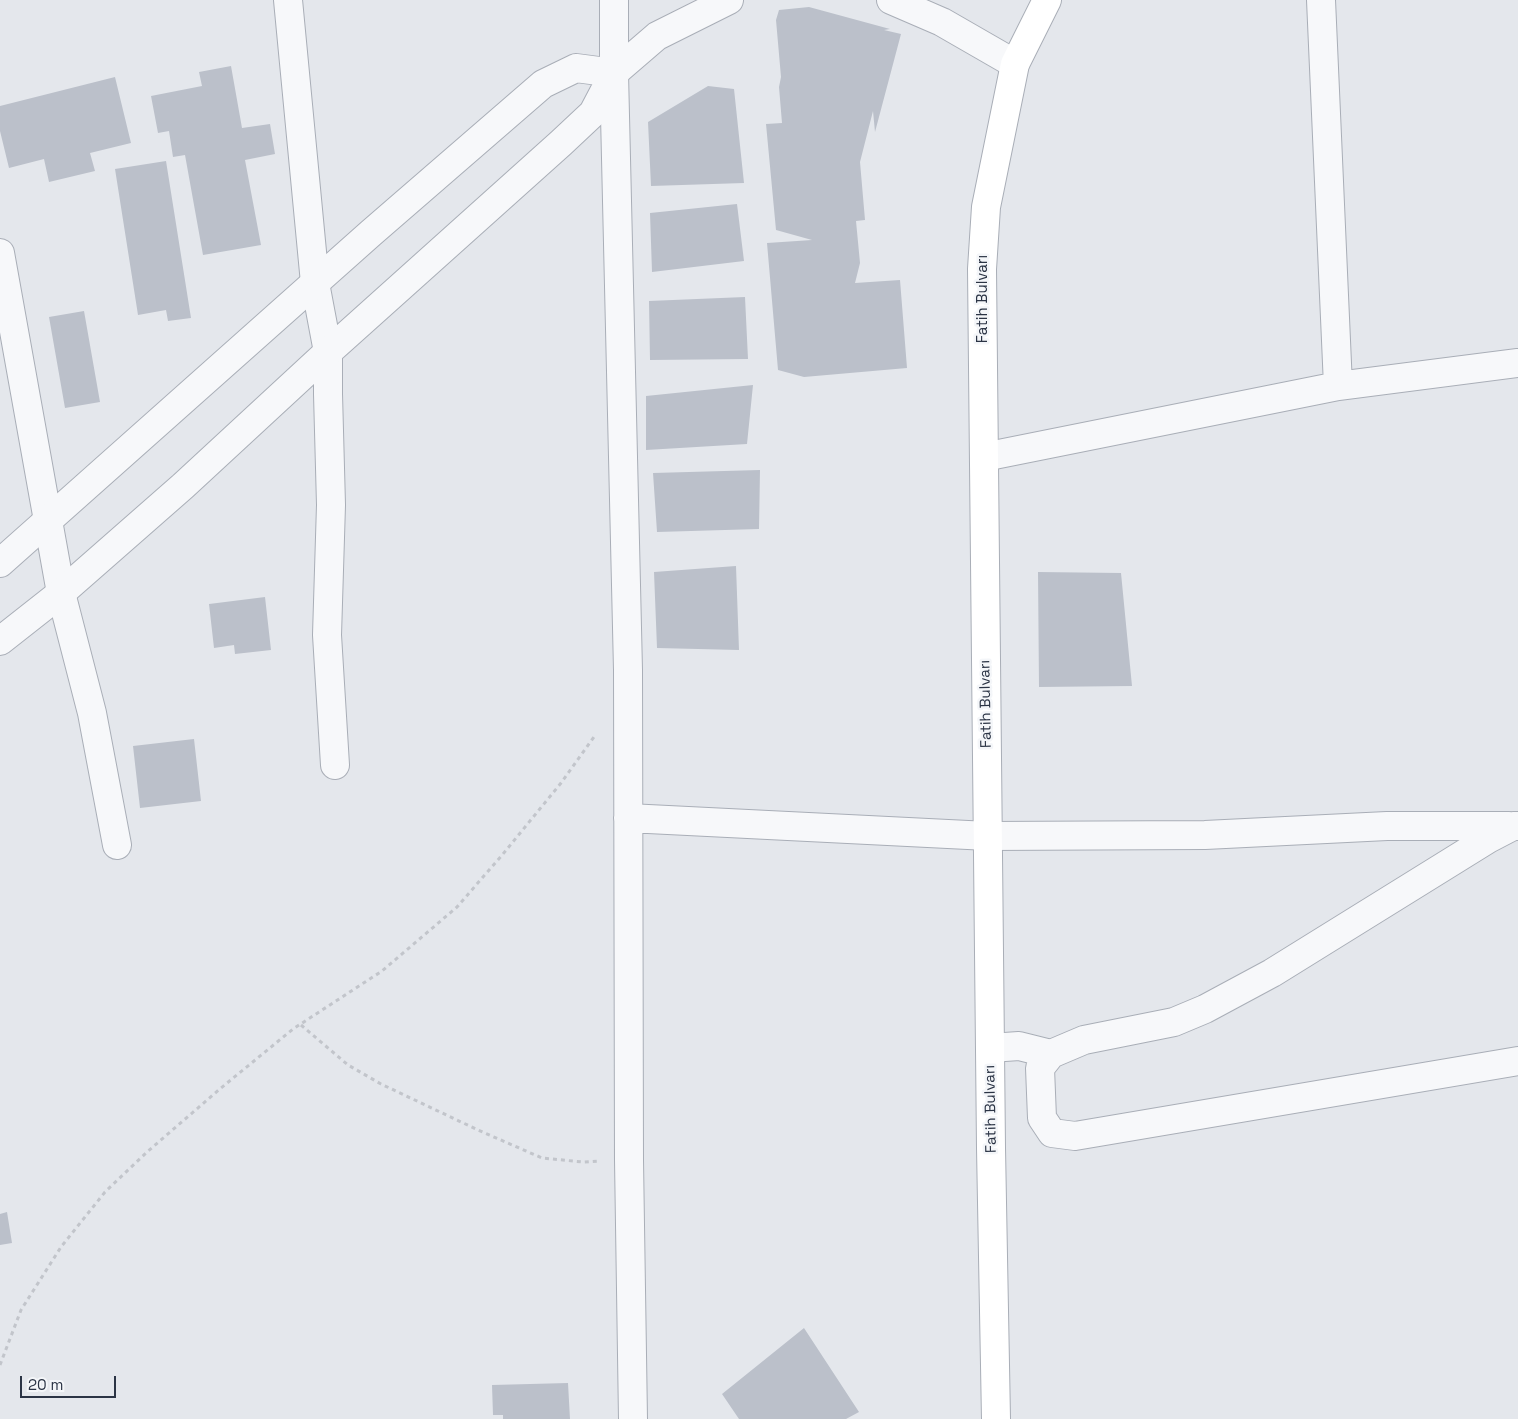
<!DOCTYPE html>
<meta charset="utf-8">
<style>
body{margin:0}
#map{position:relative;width:1518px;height:1419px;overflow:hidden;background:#e4e7ec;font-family:"Space Grotesk",sans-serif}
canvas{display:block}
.scale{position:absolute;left:20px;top:1376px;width:96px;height:22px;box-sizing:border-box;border:2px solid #2b3445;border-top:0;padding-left:6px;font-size:15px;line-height:18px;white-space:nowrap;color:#2b3445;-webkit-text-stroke:4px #f4f6f9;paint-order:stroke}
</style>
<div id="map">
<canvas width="1518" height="1419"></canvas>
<div class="scale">20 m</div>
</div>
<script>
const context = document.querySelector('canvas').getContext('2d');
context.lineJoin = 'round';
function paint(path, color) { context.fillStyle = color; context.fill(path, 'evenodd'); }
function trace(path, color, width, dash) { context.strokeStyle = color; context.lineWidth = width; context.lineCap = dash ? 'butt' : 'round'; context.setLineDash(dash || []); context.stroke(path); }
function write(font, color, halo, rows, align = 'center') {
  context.font = font + ' "Space Grotesk",sans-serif'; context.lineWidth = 5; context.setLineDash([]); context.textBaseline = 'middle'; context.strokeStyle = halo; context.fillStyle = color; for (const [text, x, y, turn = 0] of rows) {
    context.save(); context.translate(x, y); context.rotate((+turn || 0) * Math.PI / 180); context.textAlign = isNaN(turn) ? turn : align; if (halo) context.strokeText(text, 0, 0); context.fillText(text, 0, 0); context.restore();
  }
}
paint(new Path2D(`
 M809 7 890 29 884 30 901 34 875 132 873 111 860 162 865 220 856 221 860 263 855 283 900 280 907 368 804 377 778 370 767 243 812 240 776 230 766 124 782 123 779 87 781 77 776 20 779 10Z
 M231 66 242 128 270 124 275 154 245 160 261 245 203 255 185 155 173 157 169 131 158 133 151 96 202 86 199 72Z
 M115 77 131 143 90 153 95 171 49 182 44 159 9 168 0 131V106Z
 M708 86 734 89 744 183 651 186 648 122Z
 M166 161 191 318 168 321 166 310 138 315 115 169Z
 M737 204 744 261 652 272 650 213Z
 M745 297 748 359 650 360 649 301Z
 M84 311 100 402 65 408 49 317Z
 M753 385 747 444 646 450V396Z
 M760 470 759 529 657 532 653 473Z
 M736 566 739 650 657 648 654 572Z
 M1038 572 1121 573 1132 686 1039 687Z
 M265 597 271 650 235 654 234 645 214 648 209 604Z
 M194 739 201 801 140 808 133 746Z
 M7 1212 12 1243 0 1245V1214Z
 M804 1328 859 1412 846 1419H739L722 1394Z
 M568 1383 570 1419H503V1415H493L492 1385Z`), '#bbc0ca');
const minor = new Path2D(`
 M288 0 315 283 328 352V394L331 505 327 635 335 765
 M614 0V73L628 670 629 1160 633 1419
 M1321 0 1338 386 1518 363
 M0 253 61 593 92 713 117 845
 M984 457 1338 386
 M628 818 988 836 1205 835 1387 826H1509
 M1518 826H1513L1488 839 1272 973 1205 1009 1174 1022 1084 1040 1051 1054 1040 1068 1042 1118 1052 1133 1075 1136 1518 1061
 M990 1048 1019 1046 1051 1054`);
const tertiary = new Path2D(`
 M891 0 942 22 1015 64
 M0 563 371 233 543 84 576 68 614 73
 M0 641 61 593 183 486 328 352 561 143 593 113 614 73 657 36 729 0`);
const secondary = new Path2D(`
 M996 1419 991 1148 982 269 986 207 1015 64 1047 0`);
trace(minor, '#a9aeb7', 30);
trace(tertiary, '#a9aeb7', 30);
trace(secondary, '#a9aeb7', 30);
trace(new Path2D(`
 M301 1025 348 1065 381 1084 478 1130 542 1158 583 1162 599 1161
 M0 1365 21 1310 61 1247 105 1192 147 1152 221 1088 293 1029 382 971 457 907 503 854 561 783 596 734`), '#c2c5cb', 3, [4, 4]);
trace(minor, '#f7f8fa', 28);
trace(tertiary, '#f7f8fa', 28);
trace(secondary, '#fff', 28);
write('15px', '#2b3445', '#f4f6f9', [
 ["Fatih Bulvarı",983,299,-90],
 ["Fatih Bulvarı",986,704,-91],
 ["Fatih Bulvarı",991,1109,-91]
]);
</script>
